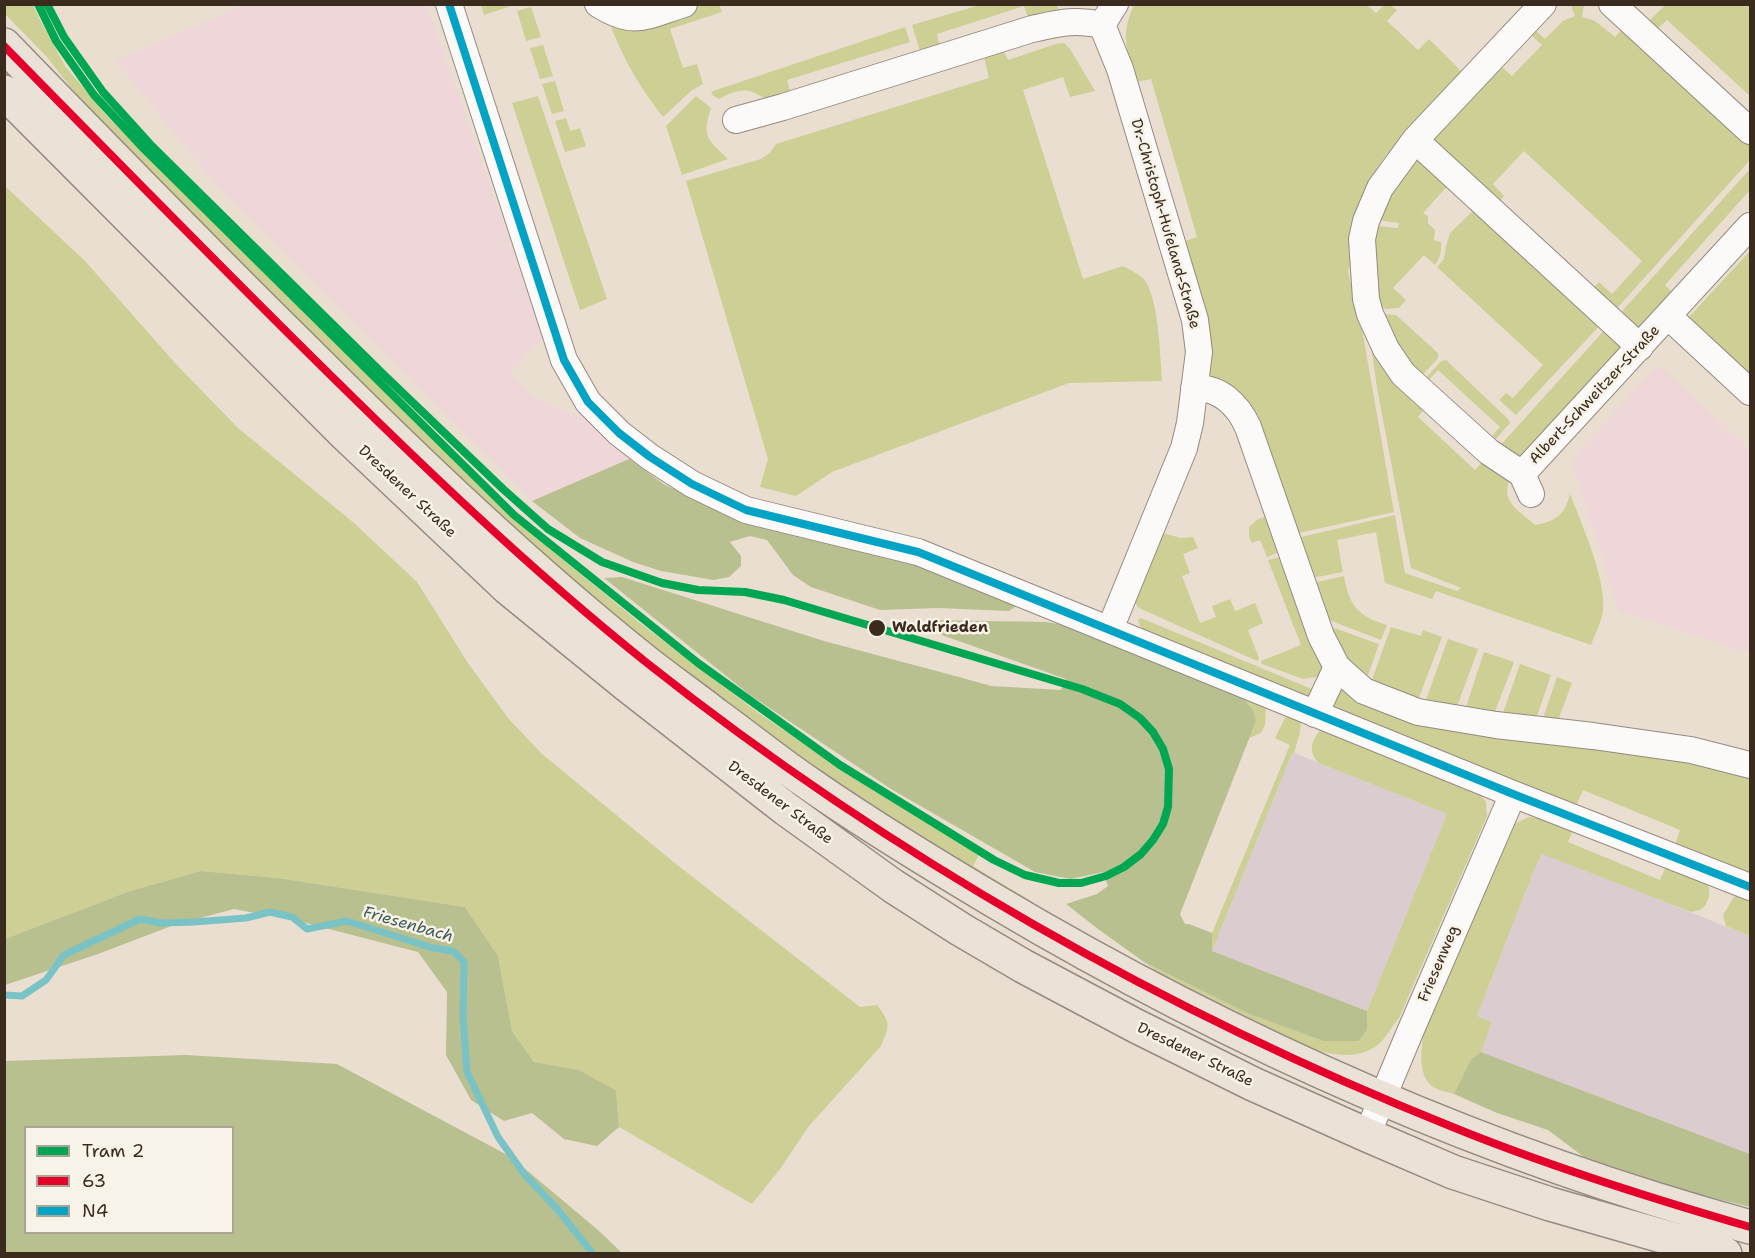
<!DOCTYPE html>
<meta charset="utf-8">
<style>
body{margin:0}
#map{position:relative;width:1755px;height:1258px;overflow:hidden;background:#eaded0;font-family:"Shantell Sans",sans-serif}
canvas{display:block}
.frame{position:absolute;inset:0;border:6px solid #3b2a1e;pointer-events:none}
.legend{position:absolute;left:24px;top:1126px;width:210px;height:108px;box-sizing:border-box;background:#f7f3e8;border:2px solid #aca397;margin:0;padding:8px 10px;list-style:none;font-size:18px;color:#3b2a1e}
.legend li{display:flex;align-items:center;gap:12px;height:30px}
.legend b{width:30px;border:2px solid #aca397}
</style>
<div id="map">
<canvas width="1755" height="1258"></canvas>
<div class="frame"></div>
<ul class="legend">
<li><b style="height:8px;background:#00a651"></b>Tram 2</li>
<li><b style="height:8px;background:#e4002b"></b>63</li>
<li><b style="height:8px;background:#03a3c5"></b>N4</li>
</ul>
</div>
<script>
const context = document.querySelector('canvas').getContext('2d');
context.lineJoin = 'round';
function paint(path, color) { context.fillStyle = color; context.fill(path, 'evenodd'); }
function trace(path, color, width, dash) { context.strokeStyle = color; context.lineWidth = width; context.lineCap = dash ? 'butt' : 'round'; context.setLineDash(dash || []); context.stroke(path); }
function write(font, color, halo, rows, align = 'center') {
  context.font = font + ' "Shantell Sans",sans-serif'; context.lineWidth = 5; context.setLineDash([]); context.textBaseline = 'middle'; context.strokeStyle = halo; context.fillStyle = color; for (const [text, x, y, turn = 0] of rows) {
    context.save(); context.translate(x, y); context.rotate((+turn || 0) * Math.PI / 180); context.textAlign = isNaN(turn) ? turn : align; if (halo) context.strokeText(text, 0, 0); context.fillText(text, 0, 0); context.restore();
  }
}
paint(new Path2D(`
 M244 5H427L543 337 511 373 535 398 592 422 629 459 532 501 213 181 115 61Z
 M1658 365 1750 449V653L1619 611 1573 467 1576 454Z`), '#efd6d8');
paint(new Path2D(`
 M1292 752 1447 814 1367 1011 1212 951Z
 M1542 853 1750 936V1154L1481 1052 1492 1022 1477 1016 1534 870Z`), '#dbcccf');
paint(new Path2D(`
 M1366 4 1376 13 1384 5H1390L1397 10 1387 21 1418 50 1429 39 1463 73 1386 155 1367 184 1355 213 1350 244 1351 261 1348 272 1362 329 1394 512 1290 535 1230 391 1210 375 1211 346 1183 242 1197 237 1151 79 1136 82C1128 50 1119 37 1134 5Z
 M5 5H33L40 20 65 66 107 116 466 473 556 554 640 623 757 712 858 780 979 855 973 866 1031 901 1000 890 865 805 646 645 434 461 139 163 77 95 46 56 5 14Z
 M481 5H510L511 6 484 15Z
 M702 5H719L722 12 670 29 683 68 697 64 703 84 691 91 663 117C638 84 622 58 608 18L652 22Z
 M980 5H1057L1059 11 1029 20 1024 6 937 34 940 48 921 54 912 25Z
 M1571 5H1584L1582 17 1595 21 1615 37 1626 25 1750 139V160L1612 314 1589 293 1599 282 1612 294 1642 261 1524 151 1493 184 1504 196 1494 207 1436 153 1434 135 1499 64 1512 76 1542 45 1529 33 1533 28 1545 39 1563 21 1575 16Z
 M1665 5H1750V96L1667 20 1656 30 1647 23Z
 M531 7 541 37 526 41 517 11Z
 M905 27 910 42 787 80 791 94C785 95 778 99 772 99 764 99 759 95 753 92 741 88 730 93 719 99L711 94 713 91Z
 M1064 43 1070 49 1095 91 1070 97 1063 77 1023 90 1083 279 1123 266C1130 270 1142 275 1146 282 1159 304 1160 355 1162 381L1069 383 832 472 796 496 760 487 768 459 686 181 761 159 770 153 776 144 989 78 984 57 1004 52 1008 60 1056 44Z
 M543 45 553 76 540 79 530 48Z
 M555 81 564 111 552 114 542 84Z
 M538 96 607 299 580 310 512 103Z
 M696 96 711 108C701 137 709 141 728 159L682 175 666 126Z
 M566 118 570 131 580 128 586 146 565 152 555 121Z
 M1425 159 1450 183 1423 213 1428 216V223L1435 230 1434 240 1441 242C1442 250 1440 258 1435 265L1424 255 1393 288 1406 300 1399 308 1386 309 1377 305 1374 228 1378 226 1398 228 1399 223 1377 220 1382 204 1412 161Z
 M1750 169V190L1665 285 1674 294 1644 327 1628 328 1616 318Z
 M4 185 85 261 175 363 238 428 354 523 417 582 468 663 508 718 542 754 676 864 860 1007 877 1005C891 1023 890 1025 881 1046L809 1126 780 1169 752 1204 619 1127 616 1090 579 1070 534 1062 512 1031 498 956 465 907 278 878 201 871 130 891 5 939Z
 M1479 205 1604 321 1516 415 1499 400 1506 393 1513 398 1543 365 1437 267 1444 259 1446 246 1450 233Z
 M1750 251V382L1691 328 1689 317Z
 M1380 314 1396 315 1438 353V358L1421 377 1409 366Z
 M1609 325 1620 336 1622 351 1525 459 1508 456 1498 448Z
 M1369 332 1427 405 1418 417 1475 470 1485 459 1509 481C1501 503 1520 511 1535 525 1556 521 1565 515 1570 494 1582 525 1606 578 1603 610 1602 621 1595 634 1591 645L1436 591 1432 599 1385 583 1376 532 1337 540 1343 572 1307 579 1293 539 1395 515 1405 573 1457 591 1461 588 1411 568 1377 388Z
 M1446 360 1509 420 1510 423 1493 442 1489 439 1500 427 1438 370 1427 382 1424 380 1441 361Z
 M1271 514 1286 549 1267 557 1260 540 1252 543 1249 537V527L1257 520Z
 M1162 533 1181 538 1193 537 1198 548 1183 554 1190 573 1182 576 1200 623 1216 617 1212 606 1230 599 1235 611 1255 603 1263 623 1248 630 1259 658 1257 661 1139 608 1135 603Z
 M1285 556 1326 662 1322 676 1303 679 1262 664 1261 661 1301 645 1268 560Z
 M1344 576C1349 606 1358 616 1387 625L1381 640 1326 619 1308 584Z
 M1141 618 1314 690 1309 697 1300 698 1145 633 1140 626 1138 620Z
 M1320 623 1379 644 1365 684Z
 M1391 627 1421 636 1423 630 1442 637 1415 708 1369 688Z
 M1448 639 1478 649 1454 715 1424 705Z
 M1484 652 1514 662 1491 722 1463 716Z
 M1520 664 1551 675 1535 722H1500Z
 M1557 677 1572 683 1557 723 1540 727Z
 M1342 688 1750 768V875L1675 845 1680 830 1583 790 1576 806 1334 710 1332 701 1335 690Z
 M1238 694 1266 706 1265 725 1261 733 1249 738 1256 721Z
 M1291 715 1301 720 1300 732 1294 753H1292L1212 951V933L1290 745 1275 738 1285 718Z
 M1322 728 1477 790 1486 802 1487 816 1399 1018C1393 1025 1388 1034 1382 1041 1362 1062 1330 1055 1306 1047L1179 988 1144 962 1249 1014 1323 1041 1367 1030V1011L1447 814 1319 763C1307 752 1312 739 1322 728Z
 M1529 817 1547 819 1574 828 1568 842 1660 880 1667 864C1678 868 1692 871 1702 878 1713 886 1711 903 1700 910 1697 911 1694 911 1691 912L1542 854 1534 870 1477 1016 1492 1022 1481 1052 1471 1059 1454 1094C1448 1092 1441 1091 1435 1088 1413 1076 1423 1034 1428 1015L1514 824Z
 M1744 894 1750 896V936L1726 926 1723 915 1734 897Z`), '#cdcf95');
paint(new Path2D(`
 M629 459 665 485 701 501 946 572 1015 603V607L1009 611 938 608 880 610 811 587 793 575 767 540 750 536 730 542 741 556V566L729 577 714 580 661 571 633 562 580 538 532 501Z
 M622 577 824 641 959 677 991 686 1061 690 1066 679 936 633 929 628 930 620 1046 622 1076 627 1238 694 1253 710 1256 721 1180 914 1185 924H1189L1212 933V951L1367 1011V1030L1358 1041H1323L1249 1014 1144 962 1098 929 1066 904 1097 894 1108 886 1103 872 1071 879 1035 872 891 789 750 695 604 578Z
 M201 871 278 878 465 907 498 956 512 1031 534 1062 579 1070 616 1090 619 1127 597 1146 564 1139 532 1113 504 1121 471 1100 446 1055 447 992 418 952 298 921 234 909 174 925 98 954 5 985V939L130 891Z
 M1481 1052 1750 1154V1207L1690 1192 1584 1157 1548 1130 1497 1113 1454 1094 1471 1059Z
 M186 1055 337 1064 511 1157 598 1230 622 1253H5V1061ZM26 1128H232V1232H26Z`), '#b8c08f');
trace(new Path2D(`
 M4 995 22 996 46 980 64 955 140 919 161 923 194 922 246 918 270 912 292 917 307 929 347 921 433 948 453 951 464 962 463 1017 467 1072 498 1137 525 1175 558 1210 593 1254`), '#79c3c6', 7);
const minor = new Path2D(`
 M449 4 564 360 588 402 619 433 650 457 692 484 746 510 918 552 1513 794 1750 887
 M598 4C634 27 646 16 684 4
 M1612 4 1750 131
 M1102 25 1120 69 1195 320 1199 352 1190 423 1184 448 1110 629
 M736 120 783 107 1032 29C1060 23 1073 19 1102 25L1115 4
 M1415 140 1640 347
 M1668 316 1750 392
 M1194 388C1220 387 1238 405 1248 427L1321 636 1337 667 1364 691 1418 712 1496 725 1593 736 1691 750 1750 765
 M1522 474 1750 226
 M1531 494 1522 474 1489 452 1403 374 1386 349 1370 314 1366 299 1362 239 1366 221 1380 188 1415 140 1543 4
 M1315 714 1337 667
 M1367 1135 1410 1032 1513 794`);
const primary = new Path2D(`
 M4 45C104 148 204 251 306 351 415 460 527 567 647 663 670 681 693 697 716 715 748 738 778 763 811 785 870 826 931 863 993 900 1230 1041 1484 1154 1750 1227
 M4 92 346 435 508 588 627 685 786 809 893 886 960 929 1023 966 1136 1026 1253 1084 1367 1135 1453 1172 1550 1204 1725 1254`);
trace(minor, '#948a81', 28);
trace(primary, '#948a81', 36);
trace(minor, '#fcfaf8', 26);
trace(primary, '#ebe2d7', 33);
trace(new Path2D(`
 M4 46C104 148 205 251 306 351 416 460 527 567 647 663 890 856 1167 1013 1455 1128 1551 1167 1650 1198 1750 1227`), '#e4002b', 8);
trace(new Path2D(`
 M449 4 564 360 588 402 619 433 650 457 692 484 746 510 918 552 1513 794 1750 887`), '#03a3c5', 8);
trace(new Path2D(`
 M38 4 56 41 94 95 144 149 514 515 698 663 840 765 994 860 1025 875 1059 883H1081L1106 876 1124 867 1141 854 1153 840 1163 824 1168 807 1169 769 1163 749 1153 732 1140 718 1120 704 1082 689 784 600 745 592 698 590 662 583 602 562 548 529 503 489 385 376 150 144 103 92 64 37 47 4`), '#00a651', 8);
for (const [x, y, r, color] of [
 [877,628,9,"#3b2a1e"]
]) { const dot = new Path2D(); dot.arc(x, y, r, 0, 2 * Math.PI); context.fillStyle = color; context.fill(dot); trace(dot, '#f7f3e8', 2); }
write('15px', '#3b2a1e', '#f7f3e8', [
 ["Dr.-Christoph-Hufeland-Straße",1165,224,74],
 ["Albert-Schweitzer-Straße",1595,395,-47],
 ["Dresdener Straße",407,492,43],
 ["Dresdener Straße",780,803,37],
 ["Friesenweg",1439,964,-67],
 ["Dresdener Straße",1195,1055,26]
]);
write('bold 15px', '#3b2a1e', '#f7f3e8', [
 ["Waldfrieden",892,628]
], 'left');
write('italic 16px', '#405b57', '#f7f3e8', [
 ["Friesenbach",408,925,16]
]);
</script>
